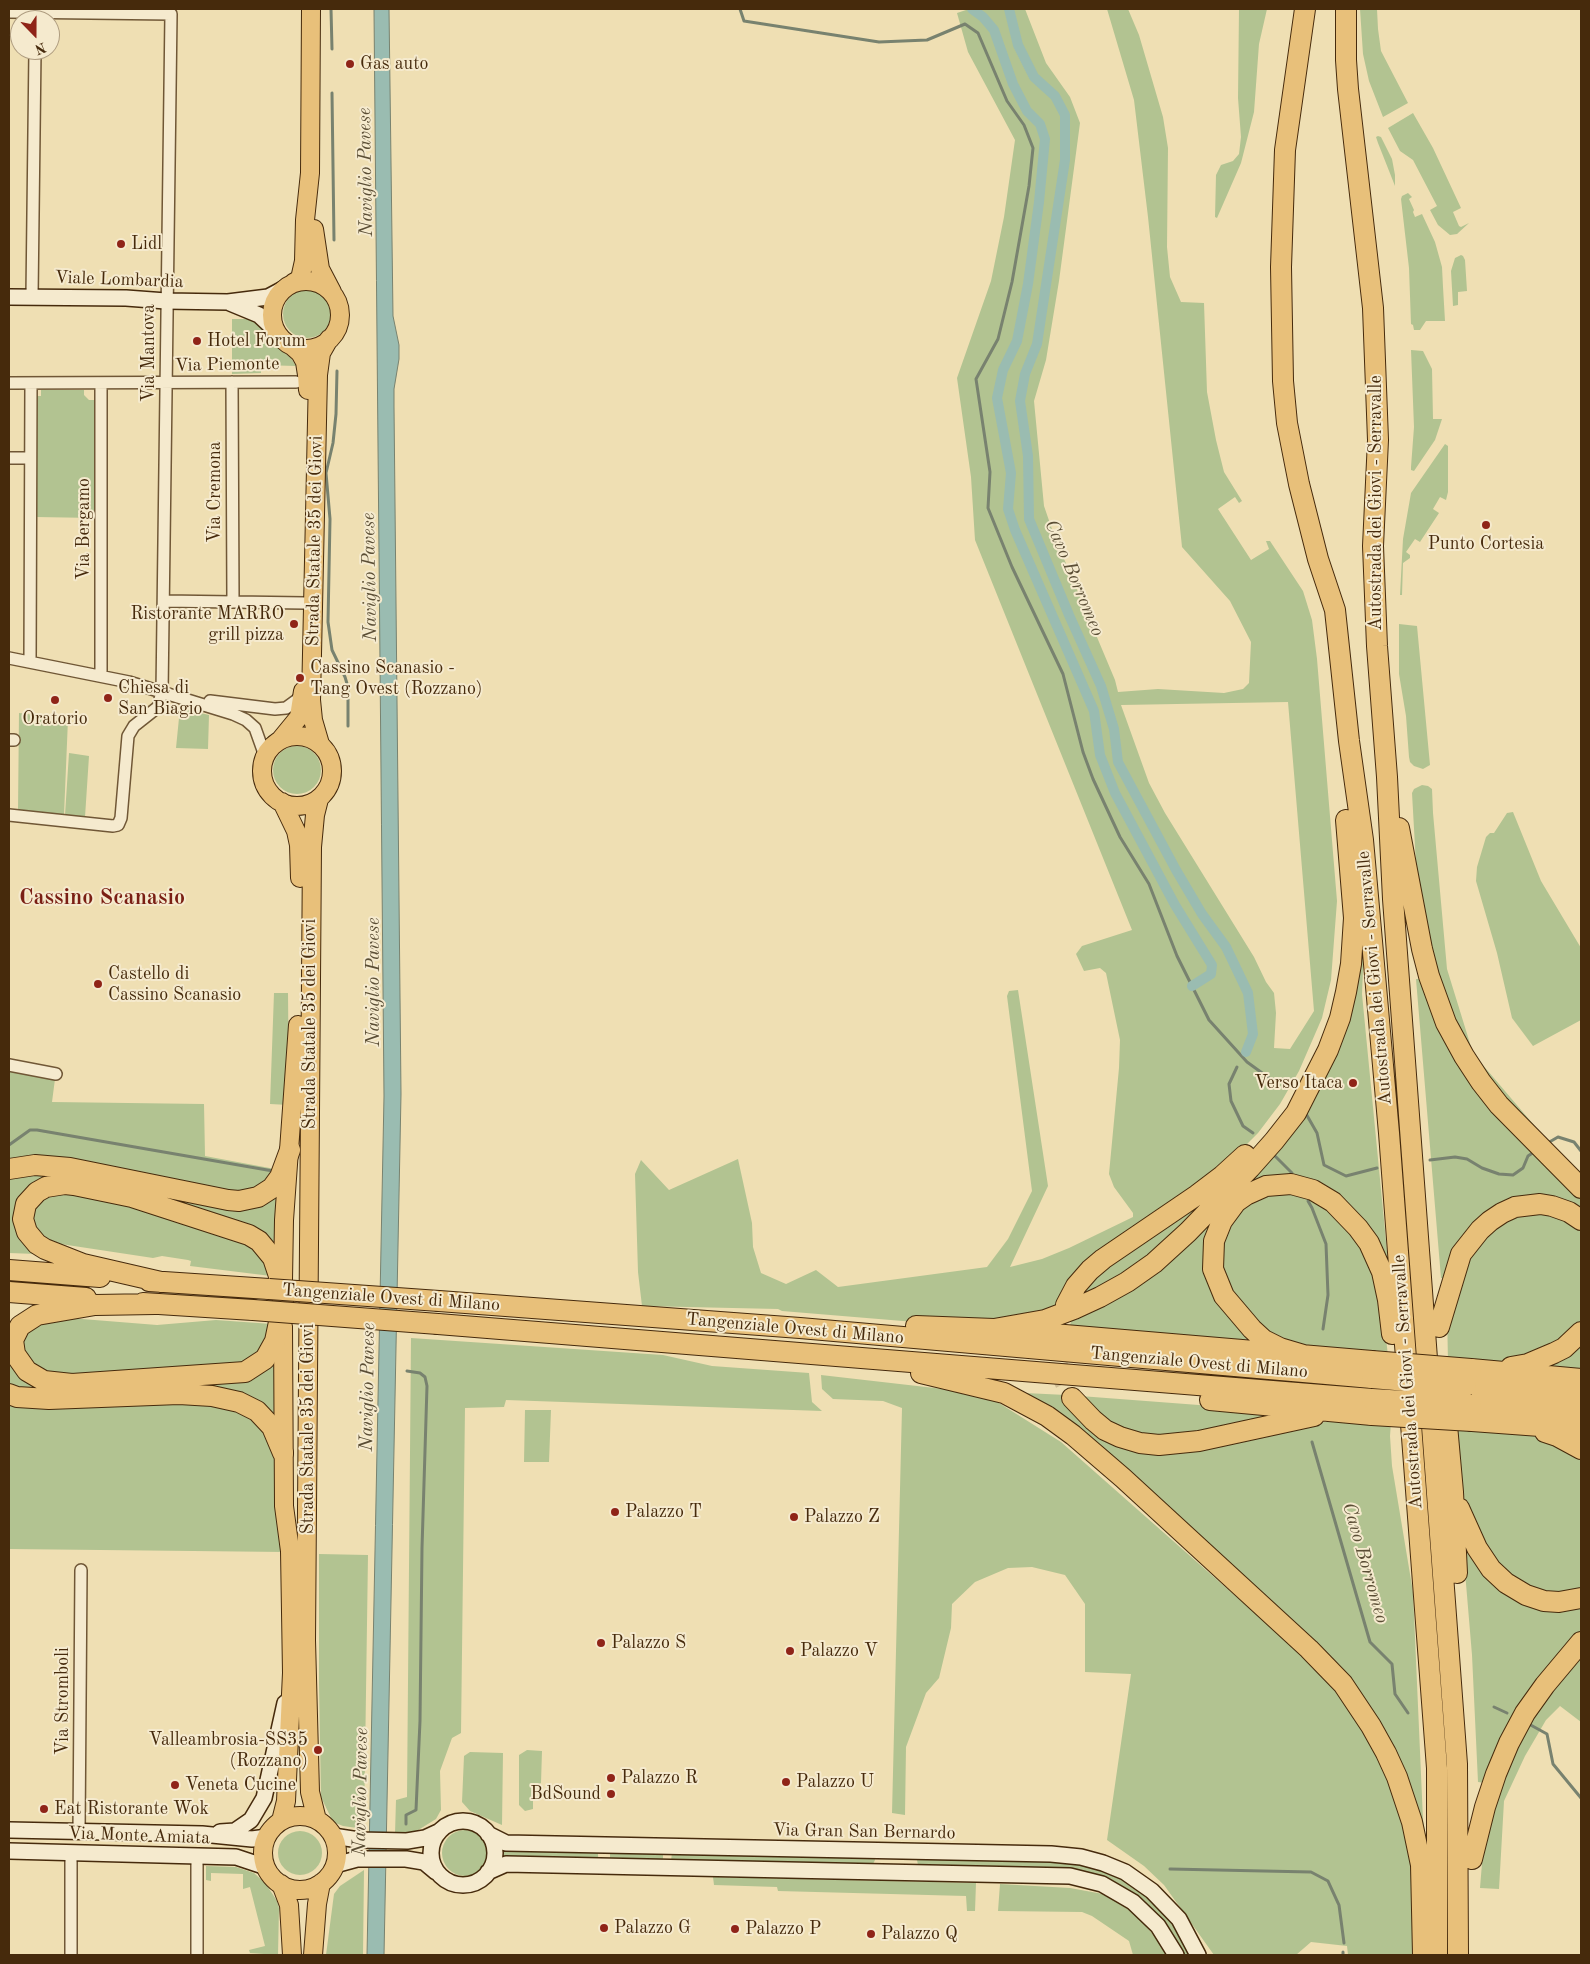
<!DOCTYPE html>
<html>
<head>
<meta charset="utf-8">
<style>
	body { margin:0 }
	#map { position:relative; width:1590px; height:1964px; overflow:hidden; background:#efdfb3; font-family:"Old Standard TT",serif }
	canvas { display:block }
	.frame { position:absolute; inset:0; border:10px solid #462a0c; pointer-events:none }
	.north { position:absolute; left:10px; top:10px; width:50px; height:50px; box-sizing:border-box; background:#f5eace; border:1px solid #af9d80; border-radius:50%; rotate:158deg; font-size:14px; font-weight:700; line-height:20px; text-align:center; color:#462a0c }
	.north::after { content:''; display:block; margin:auto; width:18px; height:22px; background:#8f2418; clip-path:polygon(50% 0,100% 100%,50% 72%,0 100%) }
</style>
</head>
<body>
<div id="map">
<canvas width="1590" height="1964"></canvas>
<div class="frame"></div>
<div class="north">N</div>
</div>
<script>
const c = document.querySelector('canvas').getContext('2d');
c.lineJoin = 'round';
function fillPath(path, color) { c.fillStyle = color; c.fill(path, 'evenodd'); }
const poly = rows => new Path2D(rows.map(r => 'M' + r).join(''));
function stroke(path, color, width, dash) { c.strokeStyle = color; c.lineWidth = width; c.lineCap = dash ? 'butt' : 'round'; c.setLineDash(dash || []); c.stroke(path); }
function label(font, color, halo, rows, align = 'center') {
  c.font = font + ' "Old Standard TT",serif'; c.lineWidth = 4; c.setLineDash([]); c.textBaseline = 'middle'; c.strokeStyle = halo; c.fillStyle = color; for (const [text, x, y, turn = 0] of rows) {
    c.save(); c.translate(x, y); c.rotate((+turn || 0) * Math.PI / 180); c.textAlign = isNaN(turn) ? turn : align; if (halo) c.strokeText(text, 0, 0); c.fillText(text, 0, 0); c.restore();
  }
}
fillPath(poly([
	[969,9,1025,9,1046,63,1070,97,1080,123,1059,281,1046,360,1034,401,1044,506,1054,535,1115,680,1118,692,1158,689,1224,693,1243,689,1249,683,1251,642,1230,601,1182,547,1148,217,1134,100,1107,9,1128,9,1139,35,1163,117,1168,148,1167,247,1170,277,1181,302,1204,303,1207,392,1216,440,1224,472,1242,501,1239,503,1235,497,1218,509,1251,560,1269,549,1266,541,1270,541,1303,591,1312,620,1317,659,1337,901,1331,980,1322,1018,1299,1071,1280,1104,1258,1133,1245,1146,1060,1307,1035,1316,939,1324,782,1311,778,1309,642,1306,638,1272,635,1174,641,1160,669,1190,738,1159,752,1223,753,1247,761,1273,786,1284,816,1270,838,1287,987,1267,1008,1239,1032,1191,1007,996,1009,991,1018,990,1048,1186,1010,1267,1042,1259,1069,1248,1133,1217,1133,1213,1114,1187,1109,1174,1119,1068,1120,1040,1106,973,1100,968,1084,971,1076,954,1082,946,1132,930,975,540,971,477,957,378,991,281,1004,217,1015,140,968,52,957,13],
	[1288,702,1314,1011,1290,1049,1274,1048,1276,1013,1274,993,1266,982,1254,957,1165,813,1149,783,1121,705],
	[1239,9,1267,9,1259,44,1254,112,1241,163,1217,218,1215,217,1216,175,1221,165,1233,161,1239,154,1241,137,1238,98],
	[1360,9,1377,9,1378,29,1381,51,1408,103,1383,117,1369,81,1363,54],
	[1413,113,1433,148,1461,208,1453,212,1459,226,1461,227,1469,223,1457,234,1450,235,1438,225,1430,210,1437,206,1413,160,1400,151,1388,128],
	[1378,136,1381,137,1392,159,1395,175,1395,186,1378,143,1376,137],
	[1408,193,1412,197,1409,199,1414,210,1413,212,1415,217,1422,214,1435,242,1442,267,1443,287,1445,321,1426,321,1420,330,1414,330,1413,325,1411,324,1409,268,1401,199,1402,196],
	[1461,255,1463,256,1465,260,1467,291,1458,292,1458,305,1453,306,1451,271,1455,258],
	'283 314a24 24 0 1 1 48 0a24 24 0 1 1-48 0Z',
	[232,319,248,319,258,323,264,329,270,341,291,358,296,366,261,365,261,373,232,374],
	[1411,350,1423,351,1432,369,1433,419,1442,419,1435,440,1414,471,1411,470,1411,467,1414,427],
	[41,390,84,390,84,395,89,400,96,400,95,518,36,517,37,396,41,396],
	[1445,444,1448,446,1448,492,1446,500,1440,497,1433,509,1439,513,1420,542,1415,539,1406,552,1410,555,1410,558,1403,563,1402,595,1400,595,1403,539,1411,493],
	[1399,624,1417,626,1430,765,1423,769,1414,766,1410,762,1409,757,1406,716,1399,674],
	[180,708,209,715,208,749,176,748],
	[19,713,68,719,64,815,18,810],
	'273 770a24 24 0 1 1 48 0a24 24 0 1 1-48 0Z',
	[69,753,89,756,85,817,65,815],
	[1422,785,1428,786,1432,789,1433,813,1447,969,1472,1050,1476,1057,1539,1131,1534,1134,1471,1057,1436,982,1417,882,1412,793,1414,789],
	[1513,812,1541,881,1581,948,1581,1020,1533,1046,1512,1018,1497,953,1476,881,1477,867,1486,837,1490,833,1494,833,1507,813],
	[1360,924,1364,945,1362,994,1389,1272,1349,1208,1256,1183,1205,1263,1260,1343,1068,1333,1072,1318,1118,1297,1295,1124],
	[1416,979,1424,979,1434,1010,1581,1198,1581,1213,1530,1196,1457,1248,1443,1278,1441,1278],
	[274,993,288,993,289,1105,270,1104],
	[9,1071,55,1079,52,1102,204,1104,205,1156,275,1169,274,1174,254,1193,9,1164],
	[25,1171,223,1204,278,1190,278,1250,78,1180,23,1202,36,1254,9,1253,9,1174],
	[58,1192,98,1194,259,1248,271,1276,190,1266,191,1261,188,1260,162,1256,153,1258,54,1243,45,1238,32,1226,36,1203],
	[1216,1192,1178,1235,1083,1300,1081,1291,1094,1276],
	[1276,1192,1309,1195,1350,1227,1375,1272,1384,1320,1388,1356,1340,1356,1286,1342,1253,1321,1223,1284,1218,1244,1236,1211],
	[1545,1212,1577,1227,1581,1231,1581,1324,1569,1337,1499,1366,1448,1363,1447,1310,1466,1257,1508,1217],
	[57,1317,157,1325,216,1320,272,1324,267,1341,249,1364,66,1379,37,1372,20,1343,29,1328],
	[411,1338,663,1355,712,1366,809,1373,812,1402,822,1411,506,1400,504,1407,465,1408,461,1733,452,1738,440,1771,441,1810,436,1819,415,1832,395,1834,396,1800,407,1797],
	[1581,1342,1581,1377,1535,1374],
	[9,1351,34,1384,277,1360,276,1423,253,1403,9,1389],
	[821,1375,952,1390,991,1398,1061,1442,1317,1668,1348,1704,1386,1770,1410,1840,1419,1955,1348,1955,1347,1946,1311,1942,1296,1955,1214,1955,1164,1885,1144,1866,1107,1840,1131,1674,1085,1672,1085,1604,1065,1575,1032,1567,1008,1568,975,1582,952,1604,951,1628,939,1678,926,1693,906,1747,905,1815,892,1813,902,1408,883,1401,833,1399,822,1389],
	[1025,1393,1066,1395,1130,1447,1325,1422,1347,1420,1391,1422,1390,1436,1392,1466,1413,1592,1423,1820,1428,1850,1369,1712,1025,1397],
	[1080,1396,1291,1412,1166,1439,1114,1428],
	[9,1400,211,1403,241,1410,262,1425,275,1448,285,1552,9,1549],
	[525,1410,551,1410,549,1462,524,1462],
	[1454,1428,1524,1432,1548,1441,1581,1459,1581,1590,1559,1595,1533,1591,1497,1564,1465,1504],
	[1462,1536,1499,1584,1581,1602,1581,1634,1485,1783,1478,1782,1472,1655],
	[319,1554,368,1555,364,1829,343,1826,333,1822,321,1797,319,1684],
	[1581,1651,1581,1722,1560,1706,1546,1720,1525,1756,1504,1801,1499,1889,1480,1888,1484,1839,1489,1814,1533,1712],
	[527,1750,542,1751,541,1783,533,1787,533,1809,525,1811,519,1805,519,1755],
	[470,1752,503,1753,502,1825,470,1811,462,1802,464,1756],
	'442 1853a23 23 0 1 1 46 0a23 23 0 1 1-46 0Z',
	'278 1853a22 22 0 1 1 44 0a22 22 0 1 1-44 0Z',
	[507,1848,598,1852,598,1857,592,1861,510,1859,503,1856,502,1851],
	[613,1852,663,1853,663,1861,610,1859,610,1853],
	[672,1852,874,1856,875,1860,873,1864,671,1861],
	[919,1857,1086,1863,1115,1874,1136,1886,1167,1912,1193,1955,1185,1955,1176,1939,1150,1908,1125,1888,1110,1881,918,1865,917,1860],
	[206,1866,236,1867,254,1873,266,1884,277,1901,279,1908,278,1955,250,1953,249,1950,265,1946,250,1887,243,1889,243,1874,211,1873,211,1881,206,1880],
	[364,1870,363,1955,326,1955,334,1894,340,1886],
	[713,1877,976,1883,975,1911,967,1911,966,1896,778,1891,777,1887,714,1885],
	[1000,1884,1070,1888,1103,1894,1136,1914,1156,1938,1166,1955,1133,1955,1129,1941,1092,1916,1082,1912,998,1911]
]), '#b2c391');
const water = poly([
	[374,9,389,9,393,316,399,345,399,359,394,389,394,406,401,1094,384,1955,367,1955,384,1096,374,9]
]);
fillPath(water, '#9abcb1');
stroke(water, '#78826f', 1);
stroke(poly([
	[331,9,332,49],
	[740,9,744,21,879,42,927,40,965,24,978,33,1007,101,1024,125,1033,148,1029,186,1012,282,998,339,976,379,990,472,988,508,1012,567,1063,674,1083,752,1093,779,1120,837,1149,884,1177,956,1209,1020,1247,1062,1276,1083],
	[332,93,334,240],
	[337,371,336,414,333,443,326,473,330,519,328,622,332,650,345,677,348,687,348,726],
	[1237,1067,1229,1084,1231,1101,1243,1126,1253,1133],
	[1305,1112,1317,1133,1324,1165,1346,1176,1377,1168],
	[1546,1144,1558,1137,1574,1142,1581,1151],
	[9,1145,30,1130,37,1130,273,1171],
	[1273,1154,1292,1173],
	[1430,1160,1455,1157,1467,1159,1482,1168,1499,1174,1513,1175,1523,1168,1528,1156,1534,1152],
	[1308,1201,1312,1208,1326,1244,1328,1295,1323,1329],
	[1312,1442,1370,1642,1392,1664,1395,1694,1408,1713],
	[1494,1707,1507,1713],
	[1527,1723,1547,1734,1553,1764,1581,1798],
	[406,1824,406,1815,416,1810,420,1721,422,1548,427,1386,425,1377,420,1373,407,1371],
	[1170,1869,1311,1872,1328,1881,1339,1905,1344,1943],
	[1343,1955,1343,1952]
]), '#78826f', 3);
stroke(poly([
	[972,9,983,17,994,30,1013,84,1027,111,1040,124,1045,139,1039,202,1028,284,1017,341,1003,370,997,398,1011,473,1008,509,1015,530,1094,711,1100,755,1115,793,1175,905,1212,965,1211,974,1192,986],
	[1009,9,1018,45,1034,77,1055,96,1065,115,1065,160,1037,344,1025,374,1020,401,1028,456,1029,519,1069,615,1101,686,1114,729,1118,762,1176,870,1202,914,1226,947,1248,993,1253,1034,1246,1052]
]), '#9abcb1', 10);
stroke(poly([
	[1058,1335,1056,1348,1058,1365,1063,1379,1072,1398]
]), '#cdbb92', 20, [20, 10]);
const street = poly([
	[9,12,171,14,162,692,158,707,134,726,128,736,121,818,118,825,113,826,9,815],
	[32,296,35,50],
	[232,382,233,602],
	[9,383,296,382],
	[9,458,30,458],
	[164,601,305,603],
	[9,658,129,682,233,714,246,720,255,728,265,756],
	[30,662,31,383],
	[101,676,101,383],
	[210,701,275,709,286,708,297,700,302,693],
	[9,740,14,740],
	[9,1065,56,1074],
	[79,1832,81,1570],
	[71,1852,71,1955],
	[197,1955,197,1856]
]);
const secondary = poly([
	[9,297,126,298,166,301,228,302,268,297,283,289],
	[230,303,259,315,276,331],
	'431 1853a32 32 0 1 1 64 0a32 32 0 1 1-64 0Z',
	[9,1830,202,1834,252,1839,267,1837],
	[220,1832,235,1831,251,1820,264,1798,285,1703],
	[488,1834,506,1843,1051,1854,1081,1857,1103,1863,1125,1872,1152,1891,1179,1919,1198,1955],
	[333,1836,359,1840,407,1841,425,1838,438,1832],
	[9,1851,236,1857,266,1867],
	[335,1865,357,1859,406,1859,424,1862,436,1872],
	[488,1872,506,1864,1070,1876,1102,1884,1133,1902,1158,1926,1176,1955]
]);
const primary = poly([
	[314,229,320,269,332,292],
	'272 315a34 34 0 1 1 68 0a34 34 0 1 1-68 0Z',
	[293,283,300,279,304,261,305,220,310,173,311,9],
	[292,346,300,353,305,362,307,375,308,390],
	'262 771a35 35 0 1 1 70 0a35 35 0 1 1-70 0Z',
	[281,739,299,717,303,691],
	[320,744,313,720,311,700,318,375,321,353,329,339],
	[282,802,296,831,299,845,300,878],
	[283,1280,284,1220,298,1025],
	'263 1853a37 37 0 1 1 74 0a37 37 0 1 1-74 0Z',
	[317,1820,310,1792,306,1640,312,847,315,815,319,799],
	[281,1821,286,1801,292,1673,290,1551,284,1506,283,1326],
	[281,1884,289,1905,292,1955],
	[313,1955,317,1904,321,1883]
]);
const highway = poly([
	[1305,9,1285,150,1281,267,1283,381,1287,423,1299,484,1318,559,1335,610,1349,741,1363,840,1389,1133,1437,1768,1437,1955],
	[1346,9,1346,60,1348,89,1373,308,1378,440,1373,546,1377,646,1387,777,1393,899,1457,1764,1458,1955],
	[1399,828,1422,949,1429,976,1446,1023,1464,1056,1481,1082,1499,1105,1581,1188],
	[9,1169,35,1165,70,1168,228,1200,239,1201,258,1197,272,1188,280,1177,290,1150],
	[9,1270,100,1277],
	[149,1281,269,1289],
	[9,1292,86,1298],
	[439,1301,800,1328,1372,1378],
	[143,1303,253,1310],
	[155,1304,95,1305,37,1315,20,1326,13,1340,15,1354,27,1371,44,1381,72,1384,245,1372,265,1359,275,1341,283,1303,281,1282,273,1258,259,1241,249,1235,132,1197,74,1185,65,1184,46,1187,37,1192,26,1204,23,1219,27,1232,37,1244,45,1249,83,1264,161,1282],
	[1066,1305,1076,1286,1090,1270,1103,1259,1197,1195,1222,1176,1245,1155],
	[438,1324,1372,1399],
	[916,1326,994,1329,1372,1361],
	[1439,1327,1461,1254,1480,1230,1490,1221,1502,1213,1515,1207,1540,1204,1552,1206,1569,1212,1581,1220],
	[994,1329,1045,1320,1074,1309,1100,1297,1127,1282,1154,1263,1188,1232,1250,1168,1274,1141,1296,1113,1328,1050,1340,1018,1346,992,1351,964,1354,918,1346,820],
	[1307,1356,1280,1348,1264,1340,1252,1329,1224,1296,1213,1269,1214,1241,1222,1221,1236,1202,1246,1195,1266,1186,1291,1184,1313,1190,1333,1202,1358,1228,1369,1243,1382,1272,1388,1300,1392,1334],
	[1511,1367,1528,1364,1554,1353,1564,1348,1581,1332],
	[1471,1369,1581,1379],
	[921,1373,1004,1393,1047,1416,1073,1435,1123,1478,1309,1649,1343,1684,1371,1726,1386,1753,1397,1777,1412,1822,1421,1865,1423,1955],
	[1466,1386,1581,1395],
	[9,1394,17,1397,49,1399,179,1394,212,1396,239,1402,257,1411,272,1427,283,1453],
	[1072,1398,1093,1420,1105,1430,1120,1437,1140,1443,1159,1445,1199,1441,1314,1416],
	[1210,1400,1372,1415],
	[1445,1403,1453,1492,1457,1573],
	[1471,1405,1581,1414],
	[1472,1421,1581,1429],
	[1545,1432,1557,1436,1581,1449],
	[1459,1508,1477,1548,1491,1569,1506,1583,1526,1595,1544,1601,1559,1602,1581,1598],
	[1472,1859,1485,1807,1496,1774,1509,1743,1525,1713,1545,1685,1581,1642]
]);
stroke(street, '#705736', 14);
stroke(secondary, '#462a0c', 18);
stroke(primary, '#462a0c', 20);
stroke(highway, '#462a0c', 22);
stroke(street, '#f5eace', 11);
stroke(secondary, '#f5eace', 15);
stroke(primary, '#e8c07a', 18);
stroke(highway, '#e8c07a', 20);
const highwayBridge = poly([
	[269,1289,439,1301],
	[253,1310,438,1324],
	[1372,1361,1471,1369],
	[1372,1378,1466,1386],
	[1372,1399,1471,1405],
	[1372,1415,1472,1421]
]);
stroke(highwayBridge, '#462a0c', 22, []);
stroke(highwayBridge, '#e8c07a', 20);
for (const [x, y, r, color] of [
	[350,64,5,"#8f2418"],
	[121,244,5,"#8f2418"],
	[197,341,5,"#8f2418"],
	[1486,525,5,"#8f2418"],
	[294,624,5,"#8f2418"],
	[300,678,5,"#8f2418"],
	[108,698,5,"#8f2418"],
	[55,700,5,"#8f2418"],
	[98,984,5,"#8f2418"],
	[1353,1083,5,"#8f2418"],
	[615,1512,5,"#8f2418"],
	[794,1517,5,"#8f2418"],
	[601,1643,5,"#8f2418"],
	[790,1651,5,"#8f2418"],
	[318,1750,5,"#8f2418"],
	[611,1778,5,"#8f2418"],
	[786,1782,5,"#8f2418"],
	[175,1785,5,"#8f2418"],
	[611,1794,5,"#8f2418"],
	[44,1809,5,"#8f2418"],
	[604,1928,5,"#8f2418"],
	[735,1929,5,"#8f2418"],
	[871,1934,5,"#8f2418"]
]) { const dot = new Path2D(); dot.arc(x, y, r, 0, 2 * Math.PI); c.fillStyle = color; c.fill(dot); stroke(dot, '#f5eace', 2); }
label('18px', '#462a0c', '#f5eace', [
	["Gas auto",360,64],
	["Lidl",131,244],
	["Hotel Forum",207,341],
	["Punto Cortesia",1486,544,"center"],
	["Ristorante MARRO",284,614,"right"],
	["grill pizza",284,635,"right"],
	["Cassino Scanasio -",310,668],
	["Tang Ovest (Rozzano)",310,689],
	["Chiesa di",118,688],
	["San Biagio",118,709],
	["Oratorio",55,719,"center"],
	["Castello di",108,974],
	["Cassino Scanasio",108,995],
	["Verso Itaca",1343,1083,"right"],
	["Palazzo T",625,1512],
	["Palazzo Z",804,1517],
	["Palazzo S",611,1643],
	["Palazzo V",800,1651],
	["Valleambrosia-SS35",308,1740,"right"],
	["(Rozzano)",308,1761,"right"],
	["Palazzo R",621,1778],
	["Palazzo U",796,1782],
	["Veneta Cucine",185,1785],
	["BdSound",601,1794,"right"],
	["Eat Ristorante Wok",54,1809],
	["Palazzo G",614,1928],
	["Palazzo P",745,1929],
	["Palazzo Q",881,1934]
], 'left');
label('18px', '#462a0c', '#f5eace', [
	["Viale Lombardia",119,280,2],
	["Via Mantova",149,353,-90],
	["Via Piemonte",227,365,-1],
	["Via Cremona",215,492,-90],
	["Autostrada dei Giovi - Serravalle",1376,503,-90],
	["Via Bergamo",84,529,-90],
	["Strada Statale 35 dei Giovi",315,541,-89],
	["Autostrada dei Giovi - Serravalle",1375,978,-95],
	["Strada Statale 35 dei Giovi",310,1024,-90],
	["Tangenziale Ovest di Milano",391,1298,4],
	["Tangenziale Ovest di Milano",795,1329,5],
	["Tangenziale Ovest di Milano",1199,1363,5],
	["Autostrada dei Giovi - Serravalle",1408,1382,-94],
	["Strada Statale 35 dei Giovi",308,1429,-90],
	["Via Stromboli",63,1701,-90],
	["Via Gran San Bernardo",864,1832,1],
	["Via Monte Amiata",139,1836,2]
]);
label('italic 19px', '#5b4e35', '#f5eace', [
	["Naviglio Pavese",366,172,-91],
	["Naviglio Pavese",370,577,-91],
	["Cavo Borromeo",1074,578,67],
	["Naviglio Pavese",374,982,-90],
	["Naviglio Pavese",368,1387,-89],
	["Cavo Borromeo",1365,1563,74],
	["Naviglio Pavese",361,1792,-89]
]);
label('bold 22px', '#7a1f14', '#f5eace', [
	["Cassino Scanasio",102,898]
]);
</script>
</body>
</html>
